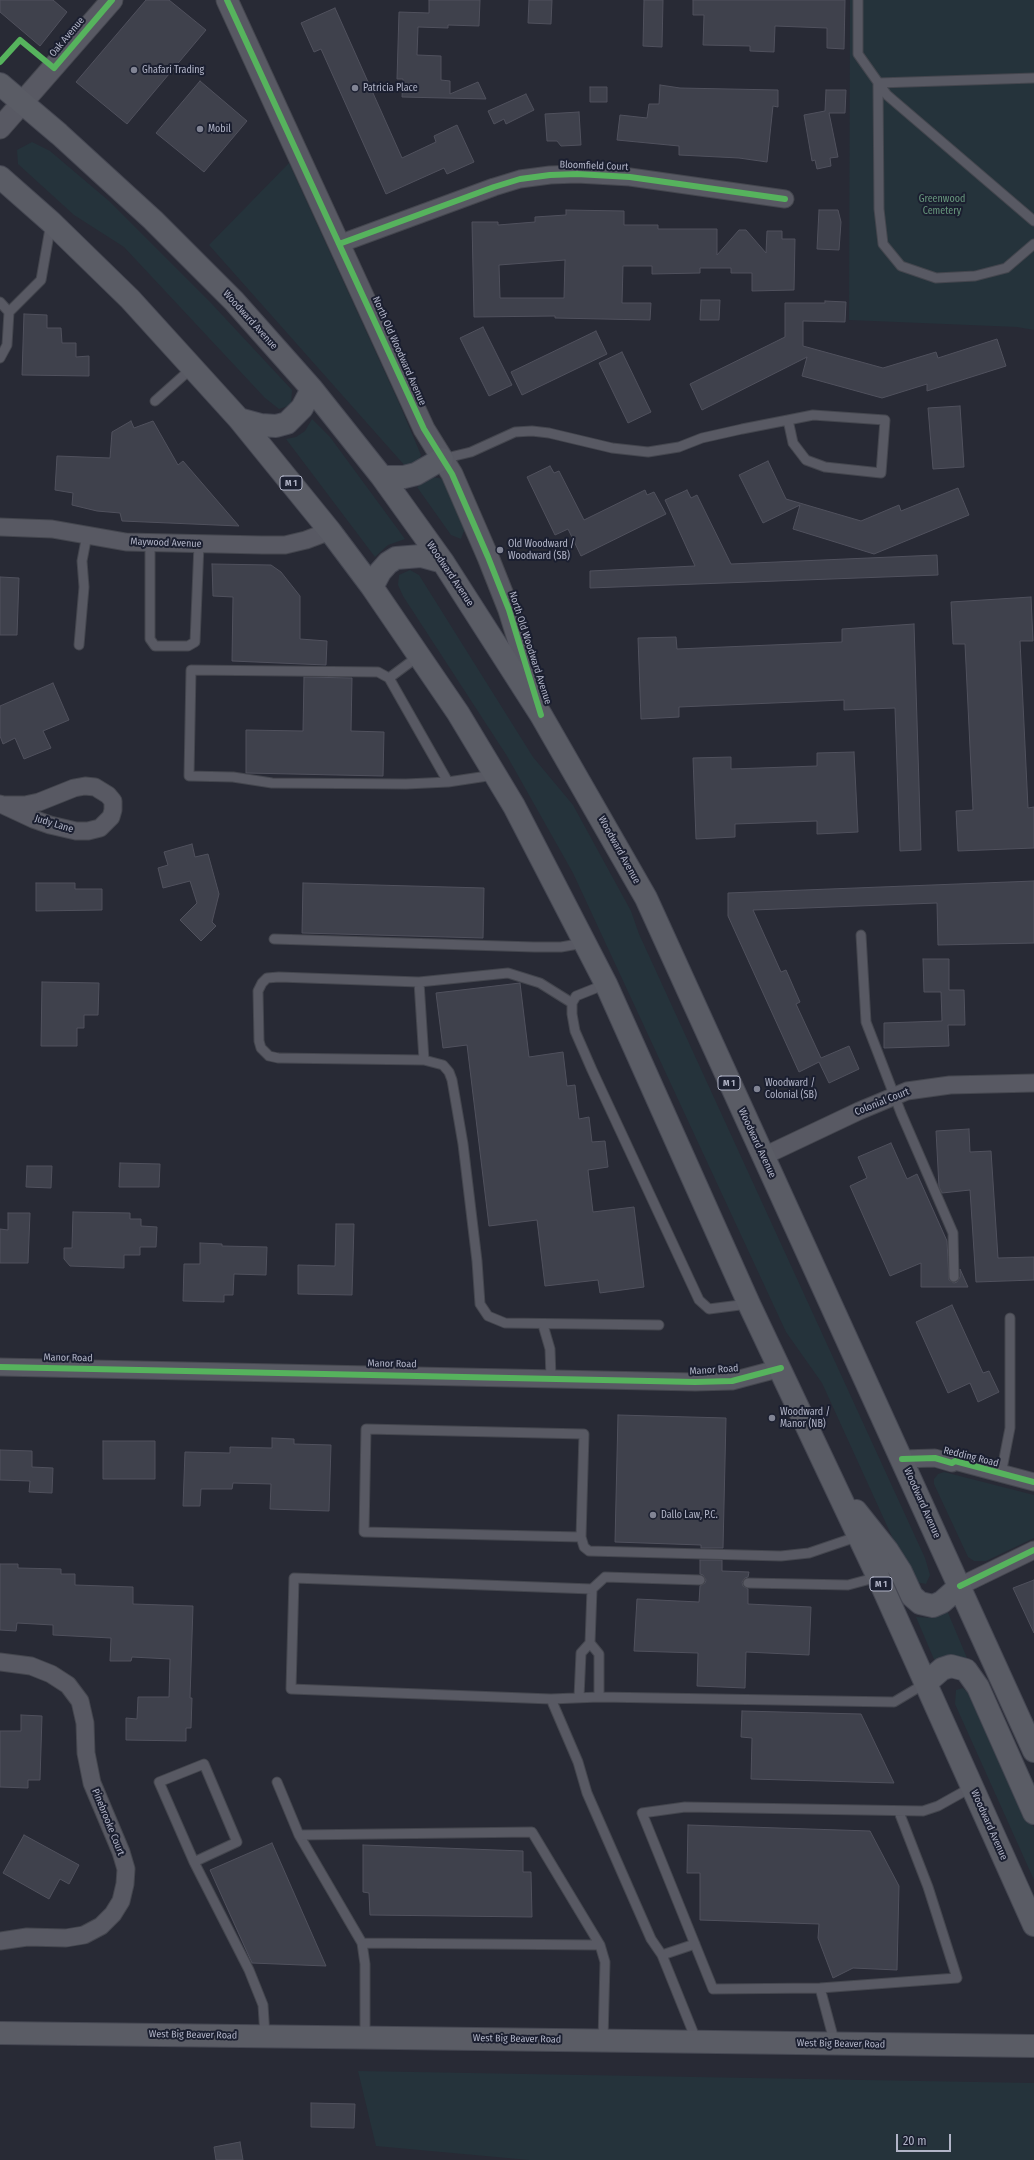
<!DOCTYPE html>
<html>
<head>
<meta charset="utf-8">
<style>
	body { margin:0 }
	#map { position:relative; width:1034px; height:2160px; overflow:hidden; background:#282a35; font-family:"Fira Sans Condensed",sans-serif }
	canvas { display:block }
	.scale { position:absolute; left:896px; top:2134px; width:55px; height:18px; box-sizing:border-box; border:2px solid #b1b4c7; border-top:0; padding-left:5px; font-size:12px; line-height:14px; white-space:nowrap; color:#b1b4c7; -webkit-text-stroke:3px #1b1f30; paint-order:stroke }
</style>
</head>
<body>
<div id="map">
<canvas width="1034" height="2160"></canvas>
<div class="scale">20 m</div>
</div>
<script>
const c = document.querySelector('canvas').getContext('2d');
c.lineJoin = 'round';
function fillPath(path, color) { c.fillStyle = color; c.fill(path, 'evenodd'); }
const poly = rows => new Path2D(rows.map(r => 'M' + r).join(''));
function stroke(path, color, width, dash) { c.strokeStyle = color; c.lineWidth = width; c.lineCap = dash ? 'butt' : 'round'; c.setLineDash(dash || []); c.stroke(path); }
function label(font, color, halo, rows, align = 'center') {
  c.font = font + ' "Fira Sans Condensed",sans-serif'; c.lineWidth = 4; c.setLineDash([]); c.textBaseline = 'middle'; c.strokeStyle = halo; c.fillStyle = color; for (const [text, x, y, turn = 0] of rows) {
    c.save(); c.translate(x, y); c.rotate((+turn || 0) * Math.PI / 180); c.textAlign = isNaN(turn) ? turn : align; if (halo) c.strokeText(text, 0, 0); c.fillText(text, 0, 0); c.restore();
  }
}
fillPath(poly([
	[850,0,1034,0,1034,330,1017,327,849,320],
	[32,142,50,151,109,201,211,303,292,390,291,405,279,409,265,398,124,247,74,215,18,164,17,150],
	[289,163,399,403,421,455,417,464,406,467,209,245],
	[312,419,330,437,405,539,388,545,375,557,286,439,296,437,305,431],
	[433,477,444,479,465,528,461,539,451,535,417,487],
	[410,570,419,575,533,757,573,805,631,911,639,934,925,1558,930,1575,926,1584,916,1582,904,1563,822,1383,786,1332,573,873,507,756,403,596,398,585,399,575],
	[944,1472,1034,1495,1034,1538,986,1561,974,1561,968,1557,934,1484,934,1479,938,1474],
	[946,1608,967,1658,953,1659,936,1664,916,1617,933,1618],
	[963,1688,974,1699,1034,1828,1034,1880,955,1704,956,1690],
	[358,2071,1034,2083,1034,2160,529,2160,376,2146]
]), '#25333b');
const building = poly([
	[0,0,53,0,67,12,40,46,0,12,0,0],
	[146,0,169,0,206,30,127,124,76,82,146,0],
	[429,0,480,0,479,26,448,25,448,28,418,27,417,55,441,56,441,80,450,81,450,94,478,82,486,99,402,97,403,79,397,79,399,12,429,13,429,0],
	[529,0,552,0,551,24,528,23,529,0],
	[644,0,663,0,662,47,643,46,644,0],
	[693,0,845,0,844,49,827,48,827,28,775,26,774,52,750,51,750,46,703,45,704,15,693,15,693,0],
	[335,8,402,158,436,142,434,136,457,125,474,162,447,174,444,168,386,194,321,49,314,52,301,23,335,8],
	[200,81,247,121,204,172,156,133,200,81],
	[660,85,680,88,778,90,778,107,773,106,767,162,739,158,679,155,679,146,617,140,620,115,647,118,649,104,659,104,660,85],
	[590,87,607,87,607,102,590,102,590,87],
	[826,90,846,90,845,113,829,113,838,157,830,158,831,166,817,169,815,160,812,161,804,115,825,111,826,90],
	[526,94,534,110,506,124,504,119,494,124,488,111,526,94],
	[579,112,581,145,561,146,557,141,547,141,545,114,579,112],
	[566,210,624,211,624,225,658,225,658,229,717,229,717,255,739,230,746,230,766,253,767,231,782,231,782,239,795,239,794,290,752,291,752,273,731,273,731,268,700,268,700,273,652,274,652,266,623,266,622,303,651,303,650,320,555,318,555,316,474,317,472,222,498,222,498,225,535,222,535,217,566,215,566,210],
	[565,260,564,298,500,298,499,265,565,260],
	[819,210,838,210,841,222,839,250,817,249,819,210],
	[701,300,720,300,719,320,700,320,701,300],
	[825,301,846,302,845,322,803,321,803,346,883,368,936,352,938,358,997,339,1006,366,927,391,927,384,882,398,802,376,807,357,702,410,690,384,785,337,785,303,825,303,825,301],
	[24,314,47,315,47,328,61,328,62,343,76,343,76,357,89,356,89,376,22,375,24,314],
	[483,327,512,385,489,396,460,338,483,327],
	[596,331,607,354,522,395,511,372,596,331],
	[622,352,651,412,628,423,599,363,622,352],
	[960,406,964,467,933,469,928,408,960,406],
	[131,421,134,428,153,421,178,465,183,461,239,526,122,521,120,513,97,511,72,505,73,493,55,490,57,456,110,458,112,432,131,421],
	[768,461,786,499,861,521,899,505,901,511,958,488,969,515,874,554,793,529,800,505,763,523,739,475,768,461],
	[550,466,554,473,559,471,584,520,645,490,647,495,654,492,666,514,581,556,568,529,555,535,527,477,550,466],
	[687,490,691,498,697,495,731,564,937,555,938,575,590,588,590,571,695,566,665,500,687,490],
	[212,564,271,565,281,572,300,596,300,639,327,641,326,665,232,661,233,597,213,596,212,564],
	[0,577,19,578,17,635,0,635,0,577],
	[1031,597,1033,641,1020,641,1028,808,1034,807,1034,848,958,851,956,811,973,810,965,644,953,644,951,602,1031,597],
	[914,624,921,850,900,851,895,708,844,710,844,700,679,707,679,717,641,719,638,638,676,637,677,649,842,642,842,629,914,624],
	[304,677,352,678,351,731,384,732,383,776,246,773,246,730,303,731,304,677],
	[53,683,69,720,43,731,51,748,24,759,15,738,3,744,0,736,0,706,53,683],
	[854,752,858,832,817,834,817,821,735,824,735,837,696,839,693,758,731,757,731,769,817,766,817,753,854,752],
	[192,844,195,857,208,854,219,894,212,922,216,926,201,941,180,920,197,903,190,881,163,888,158,868,168,865,164,852,192,844],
	[1034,881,1034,943,938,945,937,903,753,910,781,972,786,970,800,1002,796,1004,821,1058,849,1046,859,1069,829,1083,819,1062,799,1072,728,916,728,893,1034,881],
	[36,883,75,883,75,889,102,889,102,910,36,911,36,883],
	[303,883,484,888,483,938,302,933,303,883],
	[923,959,949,959,949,990,964,990,965,1025,948,1025,949,1046,884,1048,884,1023,942,1021,941,992,924,992,923,959],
	[42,982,99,983,98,1015,84,1015,84,1028,77,1028,77,1046,41,1046,42,982],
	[520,983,529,1057,563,1052,567,1086,575,1085,579,1119,589,1117,592,1142,605,1141,608,1167,588,1170,593,1212,634,1207,644,1287,600,1293,598,1280,545,1286,537,1220,489,1226,467,1045,443,1048,436,993,520,983],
	[969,1129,970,1152,991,1151,998,1258,1034,1257,1034,1280,976,1282,970,1190,942,1193,939,1187,936,1131,969,1129],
	[891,1143,907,1179,917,1174,947,1241,949,1280,954,1283,957,1282,960,1277,960,1269,968,1287,921,1287,921,1263,890,1276,850,1186,867,1178,858,1157,891,1143],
	[120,1163,160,1164,159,1187,119,1187,120,1163],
	[27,1166,52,1166,51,1188,26,1187,27,1166],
	[73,1212,130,1213,130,1219,141,1219,141,1226,157,1227,156,1247,140,1247,140,1255,124,1255,124,1268,70,1266,64,1259,64,1248,72,1248,73,1212],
	[8,1213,30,1213,28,1263,0,1263,0,1229,8,1230,8,1213],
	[336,1224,354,1224,352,1295,298,1294,298,1265,335,1266,336,1224],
	[200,1243,222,1244,222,1246,267,1247,266,1275,234,1274,233,1295,224,1295,224,1302,183,1301,184,1264,200,1264,200,1243],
	[952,1305,983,1373,989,1371,999,1392,978,1402,970,1383,948,1393,916,1322,952,1305],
	[618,1415,726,1418,723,1548,701,1548,701,1545,615,1542,618,1415],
	[272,1438,294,1439,294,1444,331,1445,329,1511,270,1509,271,1484,233,1483,232,1489,201,1489,200,1506,183,1506,185,1452,230,1453,230,1447,272,1448,272,1438],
	[103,1441,155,1441,155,1479,103,1479,103,1441],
	[0,1450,32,1451,32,1467,53,1468,52,1493,29,1492,30,1481,0,1480,0,1450],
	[700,1560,722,1560,722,1571,749,1572,748,1577,745,1578,742,1582,743,1586,748,1589,748,1604,811,1607,809,1655,746,1652,745,1688,697,1686,698,1653,634,1651,637,1599,699,1602,700,1586,705,1583,706,1580,703,1575,700,1574,700,1560],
	[0,1564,18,1564,18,1568,61,1569,61,1574,75,1574,75,1585,133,1587,133,1604,193,1606,190,1698,192,1698,191,1728,186,1728,186,1741,126,1740,126,1718,137,1719,138,1697,169,1697,170,1659,132,1657,131,1661,110,1661,111,1638,53,1635,53,1625,17,1623,16,1631,0,1630,0,1564],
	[1034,1580,1034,1633,1013,1588,1034,1580],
	[742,1711,861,1714,894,1783,751,1779,752,1738,741,1737,742,1711],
	[21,1715,42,1716,40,1780,28,1780,28,1788,0,1787,0,1731,21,1731,21,1715],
	[688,1825,870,1831,899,1886,897,1970,853,1968,833,1978,818,1938,819,1924,700,1920,700,1873,687,1873,688,1825],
	[24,1835,79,1865,69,1884,60,1879,49,1899,3,1873,24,1835],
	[272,1843,326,1966,252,1963,210,1870,272,1843],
	[363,1845,523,1851,523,1872,531,1872,532,1917,370,1915,369,1893,363,1892,363,1845],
	[311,2103,355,2104,354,2128,311,2127,311,2103],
	[240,2142,243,2160,216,2160,214,2147,240,2142]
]);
fillPath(building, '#3f414c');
stroke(building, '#50515d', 1);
const service = poly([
	[858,0,858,54,887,95,1034,221],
	[1034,78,878,83,879,209,883,244,901,266,936,278,975,276,1006,268,1034,244],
	[0,302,9,312],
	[0,358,7,345,9,312,41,280,51,223],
	[155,401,193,367],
	[442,459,471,452,515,432,532,431,549,433,612,448,648,452,679,447,702,438,742,429,788,420,813,415,885,420,881,473,825,467,806,460,793,443,788,420],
	[150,543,150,639,155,646,188,646,195,642,199,544],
	[79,645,84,587,82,561,87,535],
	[389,678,420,655],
	[448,782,389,678,378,672,191,670,189,776,233,777,272,783,406,784,448,782,494,775],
	[861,935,866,1022,901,1113,953,1233,954,1277],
	[274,939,534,947,561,947,584,943],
	[419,982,508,973,540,983,572,1003],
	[606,984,576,996,572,1003,572,1014,575,1031,592,1070,699,1300,709,1309,748,1304],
	[424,1060,419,982,279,977,267,978,262,983,258,991,259,1041,261,1048,269,1056,278,1058,424,1060,443,1065,449,1072,452,1080,463,1144,477,1261,480,1304,488,1316,505,1323,659,1325],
	[543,1325,550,1349,551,1378],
	[1001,1474,1010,1428,1010,1318],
	[581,1537,364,1532,366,1429,584,1434,581,1537,584,1547,589,1551,781,1556,809,1553,859,1536],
	[748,1583,848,1585,878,1577],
	[592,1589,294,1578,291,1689,551,1699,578,1762,587,1793,651,1939,662,1955,697,2042],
	[590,1643,592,1589,605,1577,700,1580],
	[579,1697,581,1653,590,1643,599,1654,599,1697],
	[551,1699,599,1697,894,1702,926,1683],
	[277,1782,299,1835,532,1832,600,1945,605,1962,603,2040],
	[899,1812,928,1887,957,1978,820,1988,713,1989,642,1813,685,1807,923,1811,938,1806,972,1787],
	[299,1835,362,1943],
	[194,1862,237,1842,204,1764,159,1782,194,1862,249,1970,263,2005,265,2036],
	[662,1955,695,1944],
	[820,1988,835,2044],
	[365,2037,365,1964,362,1943,600,1945]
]);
const minor = poly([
	[339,244,494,187,520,179,550,175,577,174,630,177,785,199],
	[0,527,52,529,126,542,262,545,285,545,306,540,330,531],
	[0,804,3,805,33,819,50,825,76,831,88,831,100,828,111,817,113,810,113,801,108,795,95,787,85,786,74,788,39,802,25,805,3,805],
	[764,1156,859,1111,907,1091,950,1085,1034,1083],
	[0,1367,695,1382,732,1381,781,1368],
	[902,1459,935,1458,952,1463,955,1461,1034,1482],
	[960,1586,1034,1550],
	[0,1662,31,1666,51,1674,68,1685,80,1701,85,1723,86,1753,92,1783,121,1852,126,1869,125,1884,121,1901,113,1914,101,1926,84,1935,66,1938,27,1937,0,1941]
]);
const tertiary = poly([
	[227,0,424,429,452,474,488,557,509,610,538,703],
	[0,128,112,0]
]);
const primary = poly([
	[0,84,59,134,153,220,234,301,312,389,382,477,443,562,541,715,646,898,1034,1751],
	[0,177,51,222,130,299,239,419,330,531,372,587,458,713,514,806,606,984,749,1304,878,1577,1034,1925],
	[239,419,261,425,276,426,287,423,302,408,312,389],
	[382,477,404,477,416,474,442,459],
	[372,587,380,572,388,563,396,558,421,556,443,562],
	[856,1511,887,1550,901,1572,912,1596,920,1603,933,1606,942,1602,960,1586],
	[926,1683,942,1669,951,1666,966,1670,978,1687,1034,1813],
	[0,2033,1034,2046]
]);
stroke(service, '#44464e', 11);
stroke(minor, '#44464e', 19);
stroke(tertiary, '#44464e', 23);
stroke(primary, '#454752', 24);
stroke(service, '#585963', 9);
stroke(minor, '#585963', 17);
stroke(tertiary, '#585963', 21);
stroke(primary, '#5a5c65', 22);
stroke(poly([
	[227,0,424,429,452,474,488,557,509,610,541,715],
	[0,62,20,40,54,68,112,0],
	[339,244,494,187,520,179,550,175,577,174,630,177,785,199],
	[0,1367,695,1382,732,1381,781,1368],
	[902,1459,935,1458,952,1463,955,1461,1034,1482],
	[960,1586,1034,1550]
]), '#56b35d', 6);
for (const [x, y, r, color] of [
	[134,70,4,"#818494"],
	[355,88,4,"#818494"],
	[200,129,4,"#818494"],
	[500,550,4,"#818494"],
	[757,1089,4,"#818494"],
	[772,1418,4,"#818494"],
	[653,1515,4,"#818494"]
]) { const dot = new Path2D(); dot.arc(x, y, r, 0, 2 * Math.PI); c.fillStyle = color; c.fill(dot); stroke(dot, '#1b1f30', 1.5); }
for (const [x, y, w] of [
	[291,483,22],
	[729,1083,22],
	[881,1584,22]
]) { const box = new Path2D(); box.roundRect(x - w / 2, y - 7, w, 14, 3); c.fillStyle = '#1b1f30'; c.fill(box); stroke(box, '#b1b4c7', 1); }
label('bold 9px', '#b1b4c7', null, [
	["M 1",291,483],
	["M 1",729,1083],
	["M 1",881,1584]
]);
label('10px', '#b1b4c7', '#1b1f30', [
	["Oak Avenue",67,37,-50],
	["Bloomfield Court",594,166,2],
	["Woodward Avenue",250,320,48],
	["North Old Woodward Avenue",399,351,66],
	["Maywood Avenue",166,543,2],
	["Woodward Avenue",450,574,56],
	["North Old Woodward Avenue",530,648,72],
	["Judy Lane",54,824,17],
	["Woodward Avenue",619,850,61],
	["Colonial Court",882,1102,-22],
	["Woodward Avenue",757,1143,65],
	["Manor Road",68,1358,1],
	["Manor Road",392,1364,1],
	["Manor Road",714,1370,-4],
	["Redding Road",971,1457,14],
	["Woodward Avenue",922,1503,66],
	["Pinebrooke Court",108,1822,68],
	["Woodward Avenue",989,1825,66],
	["West Big Beaver Road",193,2035,1],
	["West Big Beaver Road",517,2039,1],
	["West Big Beaver Road",841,2044,1]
]);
label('10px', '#b1b4c7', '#1b1f30', [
	["Ghafari Trading",142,70],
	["Patricia Place",363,88],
	["Mobil",208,129],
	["Old Woodward /",508,544],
	["Woodward (SB)",508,556],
	["Woodward /",765,1083],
	["Colonial (SB)",765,1095],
	["Woodward /",780,1412],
	["Manor (NB)",780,1424],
	["Dallo Law, P.C.",661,1515]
], 'left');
label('10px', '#68987d', '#1b1f30', [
	["Greenwood",942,199],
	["Cemetery",942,211]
]);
</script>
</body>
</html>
